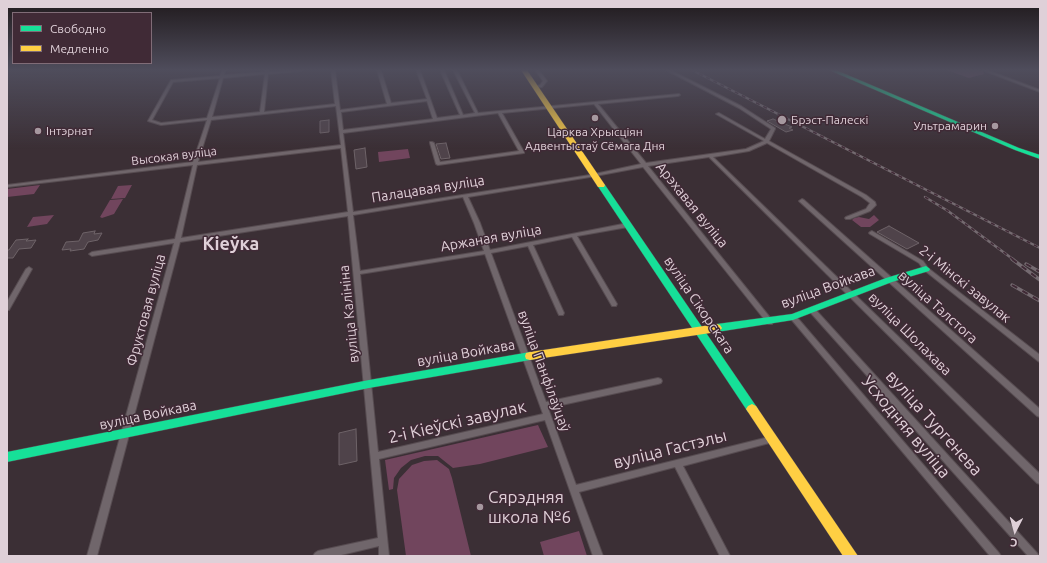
<!DOCTYPE html>
<html>
<head>
<meta charset="utf-8">
<style>
	body { margin:0 }
	#map { position:relative; width:1047px; height:563px; overflow:hidden; background:#3b2f35; font-family:Ubuntu,sans-serif }
	canvas { display:block }
	.frame { position:absolute; inset:0; border:8px solid #dfd0d8; pointer-events:none }
	.legend { position:absolute; left:12px; top:12px; width:140px; height:52px; box-sizing:border-box; background:#402a36; border:1px solid #806c77; margin:0; padding:5px 7px; list-style:none; font-size:12px; color:#dfd0d8 }
	.legend li { display:flex; align-items:center; gap:8px; height:20px }
	.legend b { width:20px; border:1px solid #806c77 }
	.north { position:absolute; left:995px; top:511px; width:40px; height:40px; -webkit-text-stroke:3px #402a36; paint-order:stroke; rotate:186deg; font-size:11px; font-weight:700; line-height:16px; text-align:center; color:#dfd0d8 }
	.north::after { content:''; display:block; margin:auto; width:14px; height:18px; background:#dfd0d8; clip-path:polygon(50% 0,100% 100%,50% 72%,0 100%) }
</style>
</head>
<body>
<div id="map">
<canvas width="1047" height="563"></canvas>
<div class="frame"></div>
<ul class="legend">
<li><b style="height:5px;background:#16e098"></b>Свободно</li>
<li><b style="height:5px;background:#ffcf43"></b>Медленно</li>
</ul>
<div class="north">С</div>
</div>
<script>
const c = document.querySelector('canvas').getContext('2d');
c.lineJoin = 'round';
function fillPath(path, color) { c.fillStyle = color; c.fill(path, 'evenodd'); }
const poly = rows => new Path2D(rows.map(r => 'M' + r).join(''));
function stroke(path, color, width, dash) { c.strokeStyle = color; c.lineWidth = width; c.lineCap = dash ? 'butt' : 'round'; c.setLineDash(dash || []); c.stroke(path); }
function label(font, color, halo, rows, align = 'center') {
  c.font = font + ' Ubuntu,sans-serif'; c.lineWidth = 3; c.setLineDash([]); c.textBaseline = 'middle'; c.strokeStyle = halo; c.fillStyle = color; for (const [text, x, y, turn = 0] of rows) {
    c.save(); c.translate(x, y); c.rotate((+turn || 0) * Math.PI / 180); c.textAlign = isNaN(turn) ? turn : align; if (halo) c.strokeText(text, 0, 0); c.fillText(text, 0, 0); c.restore();
  }
}
fillPath(poly([
	[946,70,979,70,983,71,984,74,969,78],
	[408,149,410,158,379,162,378,152],
	[40,185,34,194,7,197,7,189],
	[132,185,125,198,111,199,118,186],
	[123,199,114,214,102,218,100,217,110,200],
	[54,215,47,224,27,227,33,217],
	[874,215,879,220,870,227,861,227,852,220,854,218,859,217,869,219],
	[538,425,548,447,480,464,453,468,438,456,425,456,411,460,401,468,394,478,393,489,389,490,385,460],
	[437,460,449,469,452,478,471,556,406,556,397,490,399,479,412,465,424,461],
	[579,531,587,556,544,556,540,542]
]), '#71455d');
const building = poly([
	[773,119,792,127,789,128,793,130,786,132,767,121,773,119],
	[329,120,329,132,320,133,320,121,329,120],
	[446,143,450,158,441,159,436,144,446,143],
	[365,148,367,167,356,169,354,150,365,148],
	[889,226,919,243,907,249,877,232,889,226],
	[95,231,94,234,102,233,98,240,88,242,84,249,70,251,71,249,62,250,66,242,79,241,83,233,95,231],
	[28,239,26,241,36,240,31,248,19,249,13,258,7,258,7,250,9,250,16,240,28,239],
	[356,429,357,461,339,465,339,433,356,429]
]);
fillPath(building, '#4f434a');
stroke(building, '#6e6368', 1);
const street = poly([
	[222,70,226,70,224,75,265,72,265,70,269,70,269,72,303,70,301,71,268,74,264,112,335,104,331,70,335,70,340,110,387,104,377,70,381,70,391,103,427,99,416,70,420,70,437,118,460,115,440,70,444,70,463,115,475,113,453,70,457,70,478,113,679,94,680,95,678,96,598,104,646,163,746,149,764,141,716,114,719,113,765,139,771,129,739,108,666,70,670,70,741,106,775,128,775,129,769,141,866,195,875,202,876,205,870,211,850,219,846,219,845,218,846,217,866,209,870,203,862,197,767,143,749,151,713,157,1040,474,1040,484,1037,483,709,157,648,166,772,320,773,322,772,324,768,324,643,167,590,177,468,197,480,223,490,250,628,223,630,224,631,225,628,227,577,236,617,304,616,306,612,306,572,237,533,245,564,313,563,315,559,315,558,313,528,246,491,253,546,402,658,378,661,379,662,381,661,383,658,384,548,408,576,485,773,436,776,437,777,439,776,441,773,442,683,466,730,556,720,556,675,467,579,492,603,556,593,556,545,420,379,459,389,556,379,556,379,546,337,556,313,556,315,553,318,551,378,538,348,216,180,242,97,556,87,556,174,243,92,256,89,254,92,252,175,239,193,165,7,187,7,185,193,162,207,120,161,125,148,121,171,80,220,76,222,70],
	[265,74,260,112,212,117,223,78,265,74],
	[220,78,207,118,161,123,152,120,173,82,220,78],
	[427,101,433,119,343,130,341,112,427,101],
	[594,104,641,164,590,175,353,212,343,133,498,113,519,151,440,162,434,143,432,142,430,142,430,143,436,164,438,165,524,153,524,152,502,113,594,104],
	[336,106,341,145,198,162,211,120,336,106],
	[341,148,348,212,181,238,197,165,341,148],
	[463,197,474,223,484,251,360,271,353,215,463,197],
	[485,254,543,414,378,452,360,274,485,254],
	[535,70,539,70,547,81,542,87,535,88,533,87,540,85,543,81,535,70],
	[982,70,987,70,1040,90,1040,92,982,70],
	[802,199,804,200,1040,409,1040,417,1037,416,800,202,799,201,802,199],
	[872,231,923,261,928,268,1040,355,1040,362,1038,361,924,270,919,263,870,234,869,233,870,232,872,231],
	[29,267,32,269,9,310,7,310,7,302,26,269,29,267],
	[810,308,814,308,1037,553,1039,556,1028,556,810,312,809,310,810,308],
	[791,315,795,315,999,553,1001,556,990,556,791,319,790,317,791,315]
]);
const fast = poly([
	[829,70,836,70,1019,148,1040,155,1040,159,1015,150,829,70],
	[598,183,601,183,605,185,756,406,758,409,756,412,752,414,748,412,597,185,598,183],
	[926,266,930,269,929,271,892,282,793,320,717,332,714,331,712,328,714,325,717,324,792,314,886,278,926,266],
	[530,352,534,353,535,356,534,359,530,360,369,388,7,462,7,452,369,380,530,352]
]);
const slow = poly([
	[521,70,527,70,605,185,604,187,598,187,521,70],
	[717,324,720,325,722,328,720,331,717,332,530,360,526,359,525,356,526,353,530,352,717,324],
	[752,404,756,406,858,556,843,556,748,412,746,409,748,406,752,404]
]);
stroke(street, '#574c51', 2);
stroke(fast, '#574c51', 1);
stroke(slow, '#574c51', 1);
fillPath(street, '#70666b');
fillPath(fast, '#16e098');
fillPath(slow, '#ffcf43');
const railFar1 = poly([
	[692,70,1040,248],
	[925,197,948,211,1014,260]
]);
const rail = poly([
	[1012,259,1040,280],
	[1026,264,1040,272],
	[1012,285,1040,301]
]);
stroke(railFar1, '#746a70', 2.5);
stroke(rail, '#746a70', 3.5);
stroke(railFar1, '#402a36', 1.5, [4]);
stroke(rail, '#402a36', 2, [6]);
const sky = c.createLinearGradient(0, 0, 0, 149);
sky.addColorStop(0, '#201a1d');
sky.addColorStop(0.47, '#4f4d5c');
sky.addColorStop(1, '#4f4d5c00');
c.fillStyle = sky;
c.fillRect(0, 0, 1047, 149);
for (const [x, y, r, color] of [
	[595,118,4,"#a6989f"],
	[782,120,5,"#a6989f"],
	[995,126,4,"#a6989f"],
	[38,131,4,"#a6989f"],
	[480,507,4,"#a6989f"]
]) { const dot = new Path2D(); dot.arc(x, y, r, 0, 2 * Math.PI); c.fillStyle = color; c.fill(dot); stroke(dot, '#402a36', 1.5); }
label('12px', '#dfd0d8', '#402a36', [
	["Брэст-Палескі",791,120],
	["Ультрамарин",987,126,"right"],
	["Інтэрнат",46,131],
	["Царква Хрысціян",595,132,"center"],
	["Адвентыстаў Сёмага Дня",595,146,"center"]
], 'left');
label('12px', '#dfd0d8', '#402a36', [
	["Высокая вуліца",174,156,-7]
]);
label('14px', '#dfd0d8', '#402a36', [
	["Палацавая вуліца",428,189,-9],
	["Арэхавая вуліца",692,205,51],
	["Аржаная вуліца",491,238,-10],
	["2-і Мінскі завулак",965,284,39],
	["вуліца Войкава",828,287,-20],
	["вуліца Сікорскага",699,305,56],
	["вуліца Талстога",938,307,42],
	["Фруктовая вуліца",146,310,-75],
	["вуліца Калініна",349,314,-96],
	["вуліца Шолахава",910,334,45],
	["вуліца Войкава",466,353,-10],
	["вуліца Панфілаўцаў",544,371,70],
	["вуліца Войкава",148,415,-12]
]);
label('17px', '#dfd0d8', '#402a36', [
	["2-і Кіеўскі завулак",457,422,-13],
	["вуліца Тургенева",934,423,48],
	["Усходняя вуліца",906,427,50],
	["вуліца Гастэлы",670,449,-14]
]);
label('17px', '#dfd0d8', '#402a36', [
	["Сярэдняя",488,497],
	["школа №6",488,517]
], 'left');
label('bold 18px', '#dfd0d8', '#402a36', [
	["Кіеўка",231,244]
]);
</script>
</body>
</html>
